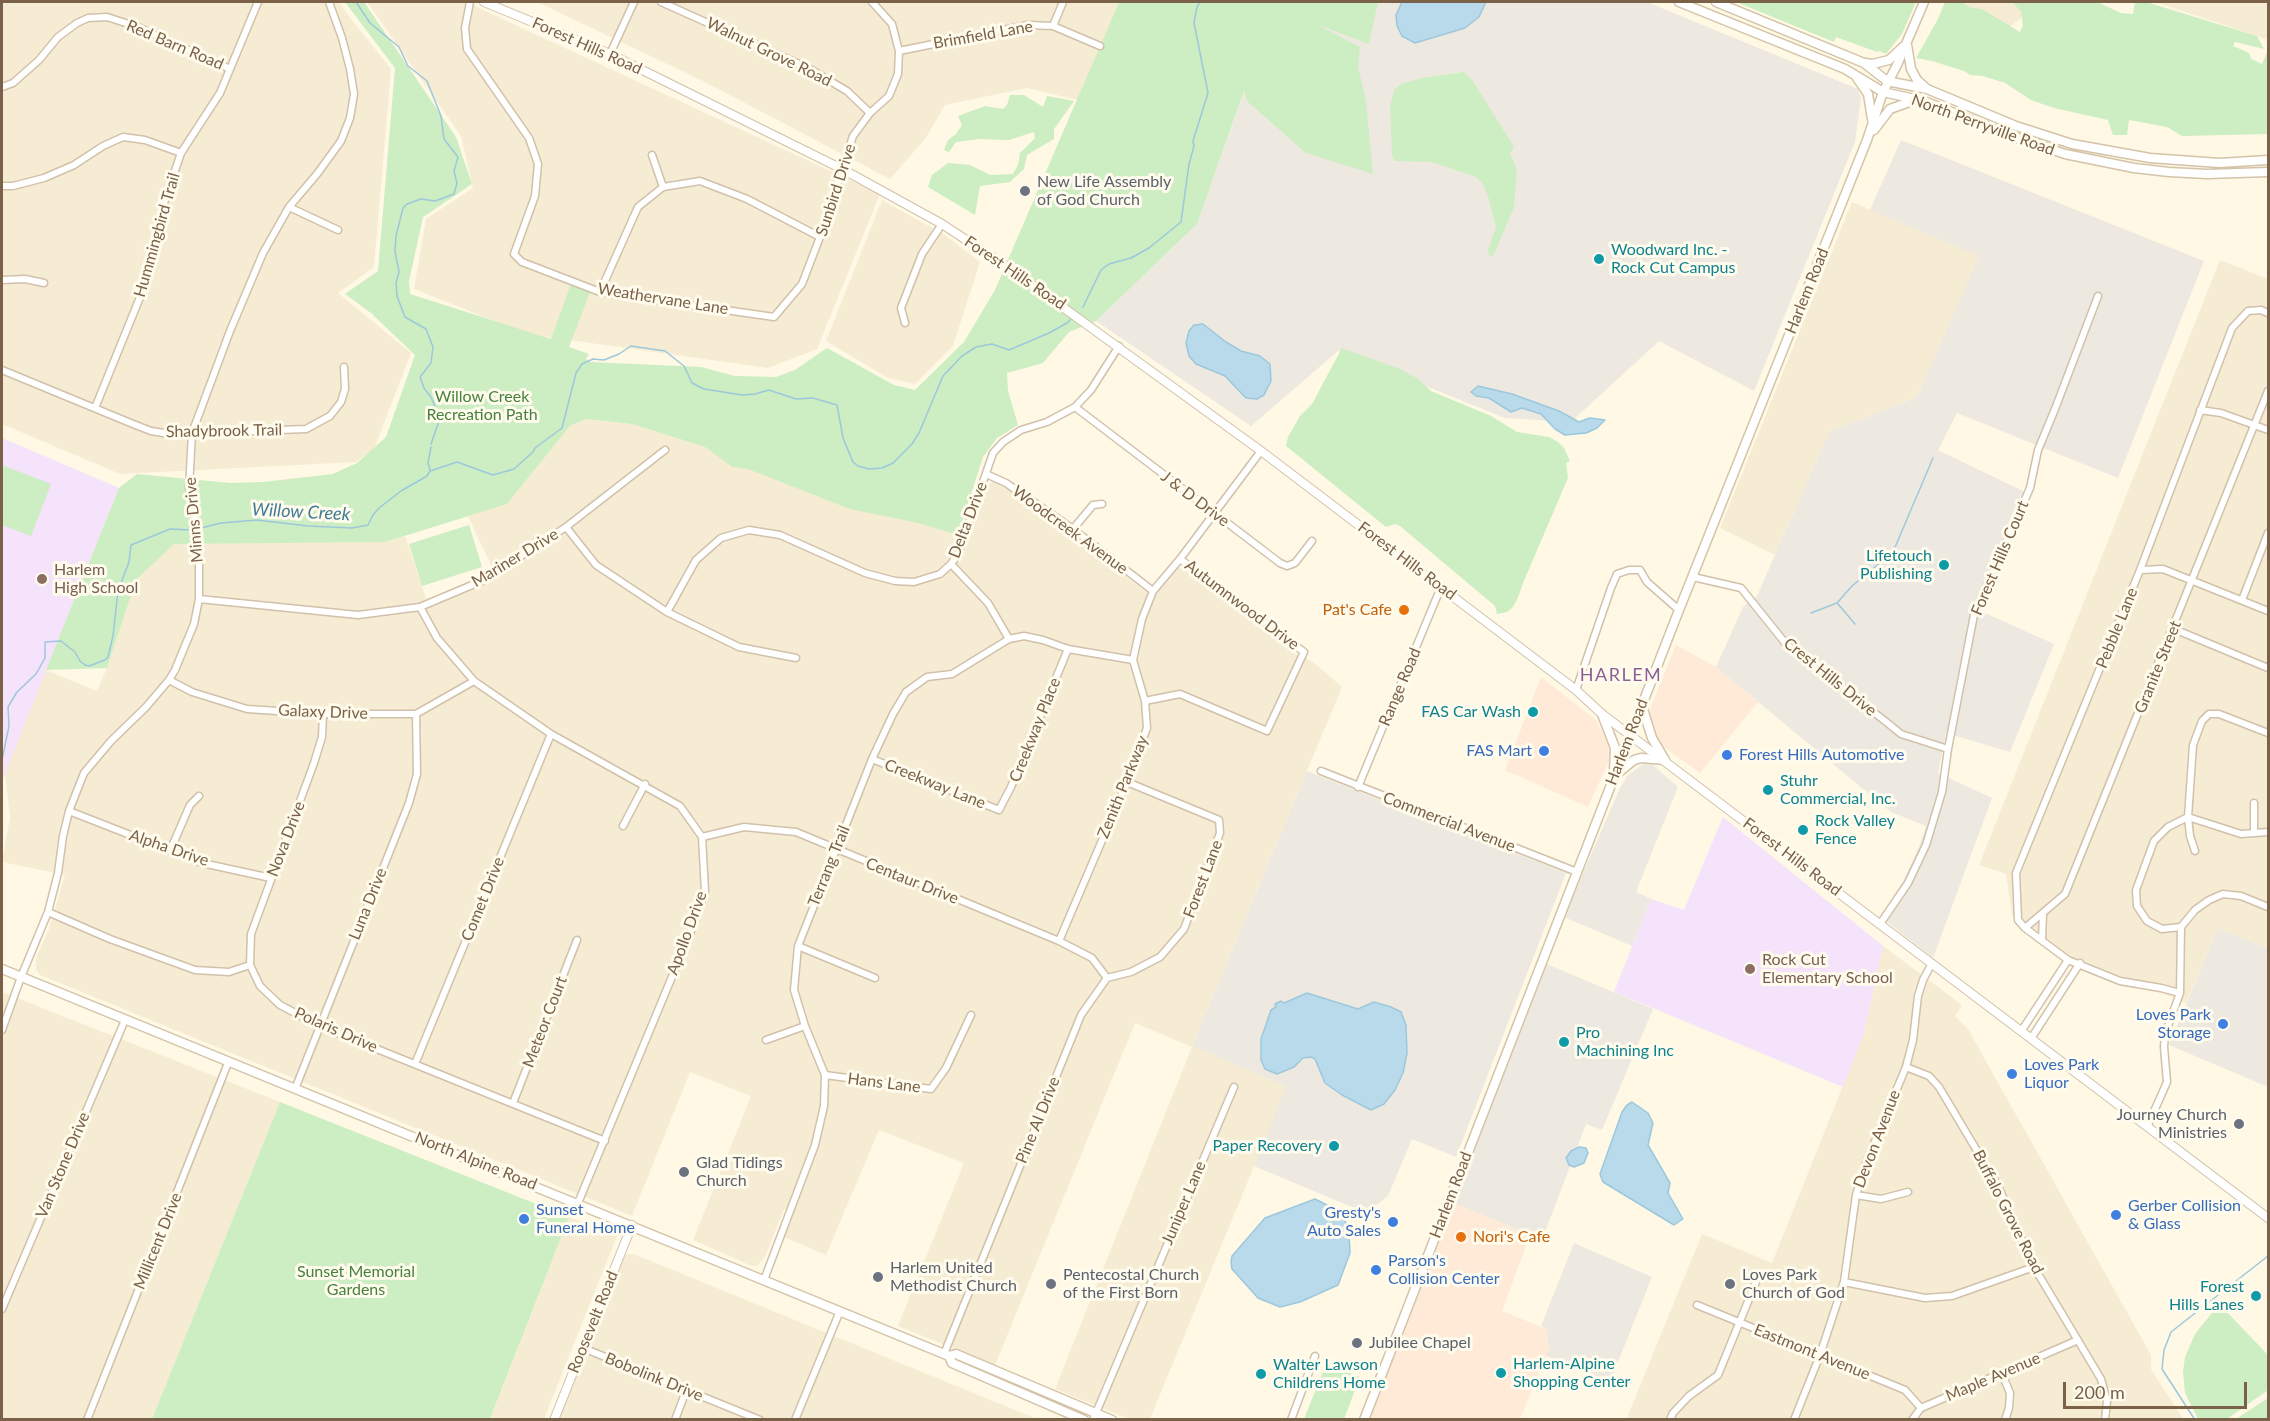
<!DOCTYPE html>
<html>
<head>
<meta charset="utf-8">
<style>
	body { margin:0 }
	#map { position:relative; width:2270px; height:1421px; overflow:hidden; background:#fef8e5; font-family:Lato,sans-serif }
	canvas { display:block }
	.frame { position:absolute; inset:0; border:3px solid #7a6148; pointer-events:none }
	.scale { position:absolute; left:2063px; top:1382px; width:184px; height:27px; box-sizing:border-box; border:3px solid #7a6148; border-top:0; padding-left:8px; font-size:18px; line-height:21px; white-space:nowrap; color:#7a6148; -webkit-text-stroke:4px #fffbed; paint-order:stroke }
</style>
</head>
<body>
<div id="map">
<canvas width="2270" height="1421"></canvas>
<div class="frame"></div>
<div class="scale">200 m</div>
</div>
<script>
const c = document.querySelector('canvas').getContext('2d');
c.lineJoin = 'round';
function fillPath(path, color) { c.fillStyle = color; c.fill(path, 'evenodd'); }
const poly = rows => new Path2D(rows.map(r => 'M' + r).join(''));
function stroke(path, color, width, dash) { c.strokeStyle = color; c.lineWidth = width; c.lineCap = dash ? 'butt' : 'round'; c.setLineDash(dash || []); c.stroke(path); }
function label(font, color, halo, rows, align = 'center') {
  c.font = font + ' Lato,sans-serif'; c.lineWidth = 6; c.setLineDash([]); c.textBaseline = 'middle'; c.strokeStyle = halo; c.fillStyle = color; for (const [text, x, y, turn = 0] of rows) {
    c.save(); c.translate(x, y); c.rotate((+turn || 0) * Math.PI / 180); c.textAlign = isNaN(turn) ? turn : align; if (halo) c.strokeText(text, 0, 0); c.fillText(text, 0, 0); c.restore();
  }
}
fillPath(poly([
	[2,2,339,2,351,19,391,69,374,267,338,293,411,353,374,449,356,462,120,474,2,424],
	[367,2,466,2,880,194,817,349,768,368,527,334,414,289,426,219,473,188,461,136],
	[537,2,1119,2,1077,100,1027,88,945,105,925,139,890,179,701,80],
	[1948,2,2043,2,2001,33],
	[2155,2,2268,2,2268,40,2257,36],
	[882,200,945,235,980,262,953,346,915,384,888,378,826,341],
	[1852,202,1980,256,1917,397,1829,432,1775,555,1720,528],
	[2220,260,2268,279,2268,949,2218,928,2186,1003,2061,952,2012,915,2006,874,1979,865],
	[586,419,632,424,705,447,732,467,748,469,968,537,984,487,992,482,999,484,1007,488,1153,597,1175,570,1181,567,1294,654,1313,662,1342,687,1192,1046,1287,1086,1150,1419,1129,1419,1055,1389,1192,1047,1135,1023,995,1365,898,1326,964,1163,879,1130,826,1255,784,1237,792,1213,784,1209,765,1257,757,1266,752,1266,693,1240,751,1096,690,1072,632,1216,40,975,36,970,36,958,49,929,65,875,2,862,10,818,5,773,46,670,97,691,107,668,136,580,174,543,385,542,405,536,429,607,470,591,497,578,468,516,507,504,570,426],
	[1883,946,1962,1005,1955,1016,1969,1030,1973,1038,2151,1355,2151,1369,2183,1419,1626,1420,1702,1234,1772,1263,1864,1033],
	[2,992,280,1102,152,1419,2,1419],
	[569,1217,617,1236,544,1419,490,1420],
	[630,1254,636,1255,1037,1419,558,1420,622,1259,625,1255]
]), '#f6ecd3');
fillPath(poly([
	[1676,645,1716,667,1758,702,1700,773,1664,747,1656,737,1650,722,1650,709],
	[1541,677,1596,720,1608,744,1609,761,1588,807,1505,770],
	[1454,1203,1530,1235,1502,1311,1546,1329,1549,1349,1520,1419,1369,1420]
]), '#ffead8');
fillPath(poly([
	[1276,2,1647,2,1858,89,1861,98,1855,142,1754,391,1659,341,1571,422,1505,418,1338,351,1251,426,1096,321,1197,224],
	[1901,140,2204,261,2118,478,1957,413,1938,450,2025,492,1974,608,2054,644,2010,752,1946,733,1938,773,1992,798,1933,958,1881,917,1902,883,1919,847,1926,826,1891,812,1716,667,1743,607,1757,596,1829,432,1917,397,1979,256,1870,210],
	[1644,763,1652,764,1678,787,1636,892,1651,899,1632,946,1564,917,1619,790,1627,776],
	[1307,771,1566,873,1456,1157,1412,1139,1388,1196,1366,1213,1254,1166,1286,1086,1192,1046],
	[2218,928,2268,949,2268,1087,2169,1045],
	[1547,964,1653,1009,1602,1130,1586,1124,1542,1240,1454,1203],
	[1574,1243,1652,1277,1610,1382,1546,1356,1549,1349,1546,1329,1541,1326]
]), '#eee9e0');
fillPath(poly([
	[2,438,119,488,2,781],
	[1723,817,1883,946,1864,1033,1843,1087,1614,992,1651,899,1684,910]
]), '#f5e2fb');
fillPath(poly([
	[345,2,364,2,456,137,472,184,423,217,409,281,410,294,551,339,571,284,590,292,569,347,589,354,586,359,590,362,701,367,735,376,776,377,795,370,827,348,894,385,915,390,964,342,995,290,1119,2,1378,2,1369,44,1316,24,1360,47,1358,67,1366,101,1373,174,1306,153,1247,101,1244,91,1197,224,1096,321,1069,332,1043,363,1007,373,1008,391,1018,425,997,438,983,457,958,535,918,523,850,509,748,469,732,467,705,447,632,424,586,419,570,426,507,504,385,542,174,544,136,580,107,668,46,670,119,488,137,474,230,483,263,482,333,474,357,463,386,437,415,355,371,313,345,294,378,271,395,68],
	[1736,2,1916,2,1902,34,1886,54,1879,51,1877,52,1836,37,1834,42],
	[1945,2,1962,2,1969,7,1982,9,2020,32,2023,25,2021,11,2012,2,2097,2,2121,13,2133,14,2135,2,2146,2,2257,36,2264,49,2235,42,2233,46,2249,53,2251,59,2262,64,2268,50,2268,134,2182,136,2167,127,2129,120,2127,135,2113,135,2108,120,2054,108,2031,100,2005,83,1983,76,1970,75,1964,71,1932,61,1916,58,1938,19],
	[1464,72,1472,80,1514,147,1510,153,1517,170,1514,207,1495,252,1490,258,1488,250,1496,227,1488,196,1483,184,1476,177,1432,162,1395,161,1392,156,1390,107,1394,90,1401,84,1422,78],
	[1010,95,1024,95,1043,107,1047,96,1074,101,1054,129,1054,139,1027,155,1024,169,1010,182,980,186,975,215,928,187,932,175,948,163,970,165,990,175,1013,174,1018,165,1020,153,1035,138,1034,132,1009,140,979,139,956,142,949,152,944,150,948,140,956,134,962,125,958,116,985,106,1003,109,1007,105],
	[1342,348,1400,369,1418,379,1431,391,1491,416,1517,432,1549,437,1558,442,1564,448,1570,461,1566,463,1568,478,1523,583,1517,600,1512,608,1507,612,1497,614,1495,606,1400,526,1395,524,1386,527,1286,446,1288,437,1300,416,1312,404],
	[2,465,51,484,31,536,2,525],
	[469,525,482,567,422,586,409,544],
	[280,1102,569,1217,490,1419,152,1419],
	[2222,1307,2268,1355,2268,1390,2227,1419,2198,1419,2185,1393,2183,1372,2185,1357,2195,1334,2212,1313],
	[1326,1364,1360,1377,1344,1419,1304,1419],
	[2268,1398,2268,1419,2236,1419]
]), '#cdedc2');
const water = poly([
	[1402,2,1486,2,1479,17,1465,28,1415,43,1402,36,1397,26,1396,15,1402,2],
	[1203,324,1226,342,1241,351,1260,356,1270,364,1271,381,1264,395,1257,399,1246,398,1225,376,1196,364,1189,356,1186,343,1189,331,1194,325,1203,324],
	[1478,386,1512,394,1559,411,1579,422,1590,418,1605,420,1597,428,1586,433,1565,435,1555,429,1541,414,1522,408,1511,412,1489,398,1476,396,1471,392,1478,386],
	[1307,993,1358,1009,1374,1002,1391,1007,1401,1012,1406,1025,1407,1053,1403,1073,1395,1090,1384,1104,1371,1110,1342,1095,1325,1083,1315,1059,1311,1057,1303,1058,1294,1067,1277,1074,1265,1069,1261,1060,1261,1039,1271,1010,1276,1007,1275,1004,1281,1001,1284,1003,1307,993],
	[1632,1102,1648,1113,1653,1123,1648,1145,1670,1183,1668,1193,1683,1219,1674,1225,1603,1182,1600,1174,1622,1112,1627,1105,1632,1102],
	[1579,1147,1586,1148,1588,1153,1584,1163,1574,1167,1569,1165,1566,1158,1571,1151,1579,1147],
	[1315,1199,1333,1208,1339,1213,1345,1220,1349,1233,1350,1253,1338,1285,1300,1302,1280,1307,1258,1298,1232,1269,1231,1262,1232,1256,1265,1218,1315,1199]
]);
fillPath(water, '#b8daea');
stroke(water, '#9dc8dc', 1.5);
stroke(poly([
	[356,2,370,23,399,47,408,66,427,81,441,116,444,139,458,157,454,171,457,183,454,194,435,201,421,199,407,204,403,208,396,236,395,252,399,272,396,283,397,296,405,317,426,329,433,347,431,363,420,377,424,388,431,397,440,418,431,444],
	[1083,307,1101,270,1109,264,1131,258,1149,248,1181,222,1189,164,1194,146,1193,141,1208,93,1194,23,1197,7,1200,2],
	[430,470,428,463,431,447],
	[201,528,221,523,257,520,308,526,352,528,368,525,373,515,379,508,401,491,427,476,430,471,457,462,493,475,514,469,533,452,535,448,562,428,576,373,582,364,593,359,604,360,619,354,631,346,665,351,684,366,692,383,704,389,742,395,755,394,769,390,796,399,813,398,837,405,843,438,853,462,858,466,869,469,882,468,893,463,912,444,919,433,943,376,962,356,976,347,992,344,1009,350,1049,333,1067,323,1072,318],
	[1838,604,1855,624],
	[1811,613,1837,603,1852,586,1893,552,1933,458],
	[2,760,9,726,8,707,17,692,36,674,45,658,45,642,61,641,75,652,80,661,85,665,89,666,105,660,108,657,113,636,118,591,129,562,131,545,170,529,191,530],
	[2195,1420,2162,1369,2164,1350,2171,1332,2268,1256]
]), '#9dc8dc', 1.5);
const minor = poly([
	[470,2,465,28,467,49,529,138,538,164,535,196,514,254,522,262,600,292,774,317,802,284,820,237,853,136,870,113,889,96,898,74,899,51,892,24,872,2],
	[661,2,808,68,847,91,870,113],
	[1053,26,1063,2],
	[899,51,1028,25,1053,26,1100,46],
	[610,54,634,2],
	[2,87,13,83,39,60,58,37,77,23,88,18,107,17,138,27,230,69],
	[652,155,663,187],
	[2,186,13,186,44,178,74,165,103,146,123,137,145,140,181,153],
	[289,207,338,230],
	[2,280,25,279,44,283],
	[600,292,638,207,663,187,700,181,747,199,820,237],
	[905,323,901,308,922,254,942,224],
	[2,370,133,424,151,431,170,434,306,429,330,416,341,402,345,389,344,367],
	[1075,407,1280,563,1287,566,1295,563,1312,541],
	[95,408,145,285,160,232,164,203,181,153,220,93,258,2],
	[2200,410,2221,413,2268,430],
	[986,474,1006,483,1073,529,1153,591],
	[566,527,596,565,667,612,739,647,796,658],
	[1073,529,1093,505,1102,504],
	[951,564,988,603,1009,639],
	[2140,570,2163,569,2268,611],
	[1693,577,1741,588,1786,644,1885,721,1901,734,1948,749],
	[199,599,358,615,420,607,484,580,566,527,665,450],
	[2242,600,2268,533],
	[420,607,437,638,474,681,551,734,680,806,702,837,705,891,691,931,578,1203],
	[667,612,696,560,721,538,749,530,780,535,865,573,895,581,914,582,940,574,951,564,958,554,993,453,1003,442,1021,430,1047,422,1075,407,1091,390,1119,346],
	[2174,629,2268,668],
	[169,680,192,692,247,709,323,714,416,714,474,681],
	[1576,690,1611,588,1617,574,1629,570,1640,570,1647,582,1679,610],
	[1145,701,1180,694,1267,731,1304,652,1180,559],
	[323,714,322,737,314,763,251,934,250,965,260,986,280,1005,320,1026,605,1141],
	[872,759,999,810,1011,787,1068,649],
	[1321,771,1577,872],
	[1358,787,1441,587],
	[2254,803,2254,833],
	[69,811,202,863,271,878],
	[623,826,645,784],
	[702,837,744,827,796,832,1059,941,1092,958,1107,978],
	[170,851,190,805,199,796],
	[2195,851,2190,836,2188,817,2241,834,2268,832],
	[48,912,110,939,195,970,229,972,250,965],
	[1880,924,1908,883,1926,845,1942,792,1948,749,1974,615,2030,488,2038,450,2055,409,2098,296],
	[2181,927,2162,929,2147,921,2137,906,2136,890,2154,841,2168,827,2188,817,2193,745,2202,721,2209,714,2219,714,2268,733],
	[2025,928,2065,894,2268,391],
	[2042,940,2043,914],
	[1059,941,1127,782,1147,728,1145,701,1133,660,1142,619,1153,591,1180,559,1261,451],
	[798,946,875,978],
	[2180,993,2161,988,2120,981,2068,960,2025,928,2018,920,2016,873,2140,570,2232,328,2248,311,2261,310,2268,313],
	[2,1030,21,977,48,912,58,873,63,836,69,811,84,773,111,741,146,707,169,680,175,670,194,624,199,599,199,564,194,510,189,488,192,433,230,331,263,253,289,207,317,174,341,141,350,118,354,94,350,69,342,38,329,2],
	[2022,1030,2068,960],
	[2032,1037,2080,963],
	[766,1040,805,1026],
	[415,1064,551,734],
	[1906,1067,1929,1076,1939,1087,1998,1186,2034,1267,2101,1379,2107,1401,2105,1420],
	[825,1075,931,1089,946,1068,971,1015],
	[295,1089,409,803,417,774,416,714],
	[513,1103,577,940],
	[2148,1125,2167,1082,2164,1047,2165,1034,2180,993,2181,927,2195,910,2209,900,2223,894,2241,896,2268,907],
	[1856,1195,1881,1199,1908,1192],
	[764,1280,815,1145,824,1106,825,1075,805,1026,794,990,798,946,872,759,893,714,906,692,927,677,952,674,1009,639,1024,636,1043,640,1068,649,1133,660],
	[1844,1282,1925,1298,1952,1296,2034,1267],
	[1697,1305,1905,1390,1921,1408],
	[2,1309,125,1020],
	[583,1348,760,1420],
	[944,1354,1081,1015,1107,978,1131,972,1160,957,1184,929,1220,833,1219,820,1127,782],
	[2002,1374,2010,1393,2009,1408,2005,1420],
	[87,1420,228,1063],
	[675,1420,686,1391],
	[795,1420,840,1311],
	[1093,1420,1234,1087],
	[1291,1420,1315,1356],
	[1670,1420,1673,1413,1689,1396,1718,1375,1758,1277],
	[1794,1420,1820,1355,1844,1282,1856,1195,1866,1163,1906,1067,1913,1040,1918,996,1923,980,1932,963],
	[1912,1420,1921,1408,2078,1340]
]);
const tertiary = poly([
	[484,2,610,54,844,170,942,224,1006,266,1261,451,1576,690,1602,714,2268,1218],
	[554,1420,632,1225]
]);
const secondary = poly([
	[1679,2,1845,69,1883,92,1924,101,2011,136,2065,154,2134,168,2169,172,2207,174,2268,172],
	[1716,2,1864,63,1887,81,1927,89,2016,126,2072,144,2150,158,2219,163,2268,160],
	[1907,45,1911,69,1917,80,1927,89],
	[1865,63,1873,64,1889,60,1903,47],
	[1857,78,1868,94,1872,119],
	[1874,130,1890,109,1915,100],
	[1642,706,1652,738,1665,760],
	[1602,714,1615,748,1614,771],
	[1618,773,1634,760,1641,758,1665,760],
	[2,969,949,1356,956,1354,1112,1420],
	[949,1356,952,1363,1084,1420],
	[1364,1420,1679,610,1867,140,1883,92,1897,65,1924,2]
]);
stroke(minor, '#d1c1aa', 9);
stroke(tertiary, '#d1c1aa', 10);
stroke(secondary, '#d4c3a7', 11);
stroke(minor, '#fff', 6);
stroke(tertiary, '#fff', 8);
stroke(secondary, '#fff', 8);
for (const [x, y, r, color] of [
	[1025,191,6,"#6b7280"],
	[1599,259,6,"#0f9aa8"],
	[1944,565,6,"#0f9aa8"],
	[42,579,6,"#8d6e63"],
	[1404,610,6,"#e8710a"],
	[1533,712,6,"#0f9aa8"],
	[1544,751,6,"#3f7fe0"],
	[1727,755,6,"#3f7fe0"],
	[1768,790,6,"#0f9aa8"],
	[1803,830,6,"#0f9aa8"],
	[1750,969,6,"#8d6e63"],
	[2223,1024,6,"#3f7fe0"],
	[1564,1042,6,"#0f9aa8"],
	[2012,1074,6,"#3f7fe0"],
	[2239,1124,6,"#6b7280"],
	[1334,1146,6,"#0f9aa8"],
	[684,1172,6,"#6b7280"],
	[2116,1215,6,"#3f7fe0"],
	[524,1219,6,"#3f7fe0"],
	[1393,1222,6,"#3f7fe0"],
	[1461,1237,6,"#e8710a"],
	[1376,1270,6,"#3f7fe0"],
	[878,1277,6,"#6b7280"],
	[1051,1284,6,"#6b7280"],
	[1730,1284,6,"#6b7280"],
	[2256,1296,6,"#0f9aa8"],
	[1357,1343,6,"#6b7280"],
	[1501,1373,6,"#0f9aa8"],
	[1261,1374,6,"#0f9aa8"]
]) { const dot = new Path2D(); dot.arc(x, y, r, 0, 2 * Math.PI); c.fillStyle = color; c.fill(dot); stroke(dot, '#fffbed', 2); }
label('16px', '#7a6148', '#fffbed', [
	["Brimfield Lane",983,35,-10],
	["Red Barn Road",175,45,23],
	["Forest Hills Road",587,46,24],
	["Walnut Grove Road",769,52,26],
	["North Perryville Road",1983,125,20],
	["Sunbird Drive",836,190,-72],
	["Hummingbird Trail",157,235,-74],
	["Forest Hills Road",1015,273,34],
	["Harlem Road",1807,291,-68],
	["Weathervane Lane",663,299,9],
	["Shadybrook Trail",224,431,-1],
	["J & D Drive",1195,499,37],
	["Minns Drive",194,520,-95],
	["Delta Drive",968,520,-69],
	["Woodcreek Avenue",1070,530,36],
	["Mariner Drive",515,558,-31],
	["Forest Hills Court",2000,558,-67],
	["Forest Hills Road",1407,561,37],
	["Autumnwood Drive",1242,605,37],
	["Pebble Lane",2117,628,-68],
	["Granite Street",2158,667,-68],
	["Crest Hills Drive",1830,677,39],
	["Range Road",1400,687,-67],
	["Galaxy Drive",323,712,2],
	["Creekway Place",1035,730,-68],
	["Harlem Road",1627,742,-69],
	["Creekway Lane",935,784,22],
	["Zenith Parkway",1123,787,-68],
	["Commercial Avenue",1449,822,21],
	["Nova Drive",286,839,-69],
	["Alpha Drive",169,848,19],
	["Forest Hills Road",1792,857,37],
	["Terrang Trail",829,866,-68],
	["Forest Lane",1203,879,-69],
	["Centaur Drive",912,881,22],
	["Comet Drive",483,899,-68],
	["Luna Drive",368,904,-68],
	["Apollo Drive",687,933,-70],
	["Meteor Court",545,1022,-69],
	["Polaris Drive",336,1030,24],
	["Hans Lane",884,1083,7],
	["Pine Al Drive",1038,1120,-68],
	["Devon Avenue",1877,1139,-69],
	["North Alpine Road",476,1161,22],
	["Van Stone Drive",63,1165,-67],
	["Harlem Road",1451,1195,-69],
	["Juniper Lane",1184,1203,-67],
	["Buffalo Grove Road",2008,1212,63],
	["Millicent Drive",158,1241,-68],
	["Roosevelt Road",593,1322,-68],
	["Eastmont Avenue",1812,1352,22],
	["Bobolink Drive",654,1377,22],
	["Maple Avenue",1993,1377,-23]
]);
label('16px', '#5b616d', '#fffbed', [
	["New Life Assembly",1037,182],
	["of God Church",1037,200],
	["Journey Church",2227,1115,"right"],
	["Ministries",2227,1133,"right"],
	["Glad Tidings",696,1163],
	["Church",696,1181],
	["Harlem United",890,1268],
	["Methodist Church",890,1286],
	["Pentecostal Church",1063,1275],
	["of the First Born",1063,1293],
	["Loves Park",1742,1275],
	["Church of God",1742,1293],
	["Jubilee Chapel",1369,1343]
], 'left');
label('16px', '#0d838f', '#fffbed', [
	["Woodward Inc. -",1611,250],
	["Rock Cut Campus",1611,268],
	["Lifetouch",1932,556,"right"],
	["Publishing",1932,574,"right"],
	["FAS Car Wash",1521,712,"right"],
	["Stuhr",1780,781],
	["Commercial, Inc.",1780,799],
	["Rock Valley",1815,821],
	["Fence",1815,839],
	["Pro",1576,1033],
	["Machining Inc",1576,1051],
	["Paper Recovery",1322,1146,"right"],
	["Forest",2244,1287,"right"],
	["Hills Lanes",2244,1305,"right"],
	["Harlem-Alpine",1513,1364],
	["Shopping Center",1513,1382],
	["Walter Lawson",1273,1365],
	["Childrens Home",1273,1383]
], 'left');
label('16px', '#47813e', '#fffbed', [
	["Willow Creek",482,397],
	["Recreation Path",482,415],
	["Sunset Memorial",356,1272],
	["Gardens",356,1290]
]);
label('16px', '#785e54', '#fffbed', [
	["Harlem",54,570],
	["High School",54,588],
	["Rock Cut",1762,960],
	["Elementary School",1762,978]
], 'left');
label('16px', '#c56008', '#fffbed', [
	["Pat's Cafe",1392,610],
	["Nori's Cafe",1473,1237,"left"]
], 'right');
label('16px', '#366cbe', '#fffbed', [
	["FAS Mart",1532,751,"right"],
	["Forest Hills Automotive",1739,755],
	["Loves Park",2211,1015,"right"],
	["Storage",2211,1033,"right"],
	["Loves Park",2024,1065],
	["Liquor",2024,1083],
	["Gerber Collision",2128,1206],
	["& Glass",2128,1224],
	["Sunset",536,1210],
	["Funeral Home",536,1228],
	["Gresty's",1381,1213,"right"],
	["Auto Sales",1381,1231,"right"],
	["Parson's",1388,1261],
	["Collision Center",1388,1279]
], 'left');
label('italic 18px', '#427b96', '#fffbed', [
	["Willow Creek",301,512,3]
]);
c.letterSpacing = '1.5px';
label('18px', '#8c5f96', '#fffbed', [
	["HARLEM",1621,675]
]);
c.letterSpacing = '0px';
</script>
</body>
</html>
